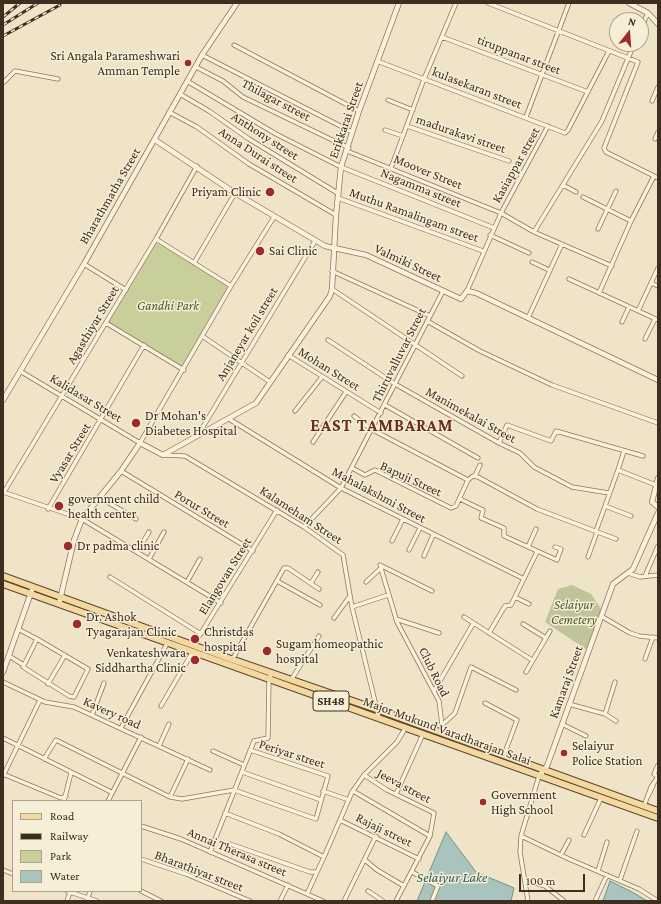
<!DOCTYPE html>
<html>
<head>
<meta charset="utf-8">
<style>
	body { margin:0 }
	#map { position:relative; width:661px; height:904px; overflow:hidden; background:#f0e4c8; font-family:"Crimson Pro",serif }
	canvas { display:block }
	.frame { position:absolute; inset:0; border:4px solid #3d2e20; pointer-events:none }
	.legend { position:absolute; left:12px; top:800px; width:130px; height:92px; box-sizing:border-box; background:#f7eed8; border:1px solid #ada18e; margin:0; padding:5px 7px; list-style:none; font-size:12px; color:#3d2e20 }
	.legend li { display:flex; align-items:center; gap:8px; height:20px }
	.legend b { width:20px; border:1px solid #ada18e }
	.north { position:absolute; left:609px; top:12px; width:40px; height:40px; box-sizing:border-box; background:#f7eed8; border:1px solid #ada18e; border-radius:50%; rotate:17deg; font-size:11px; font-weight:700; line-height:16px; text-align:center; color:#3d2e20 }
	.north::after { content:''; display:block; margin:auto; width:14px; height:18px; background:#9e2a2b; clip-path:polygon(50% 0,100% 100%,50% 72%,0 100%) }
	.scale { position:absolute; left:519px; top:874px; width:66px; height:18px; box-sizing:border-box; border:2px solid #3d2e20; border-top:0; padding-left:5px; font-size:12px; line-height:14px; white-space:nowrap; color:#3d2e20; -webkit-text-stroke:3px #f7eed8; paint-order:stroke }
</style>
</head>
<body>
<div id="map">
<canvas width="661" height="904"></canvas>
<div class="frame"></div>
<ul class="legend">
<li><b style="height:5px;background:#f3d9a0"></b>Road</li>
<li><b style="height:5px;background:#3d2e20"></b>Railway</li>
<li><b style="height:11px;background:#c9cf9b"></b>Park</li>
<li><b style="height:11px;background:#a9c4bc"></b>Water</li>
</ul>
<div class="north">N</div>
<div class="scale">100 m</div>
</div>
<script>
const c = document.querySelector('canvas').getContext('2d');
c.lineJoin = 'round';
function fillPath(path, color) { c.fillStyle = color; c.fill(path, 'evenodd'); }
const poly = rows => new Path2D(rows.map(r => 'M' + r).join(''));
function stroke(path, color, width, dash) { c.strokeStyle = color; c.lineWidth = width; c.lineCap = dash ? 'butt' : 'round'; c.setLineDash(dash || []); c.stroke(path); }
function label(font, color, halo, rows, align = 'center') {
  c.font = font + ' "Crimson Pro",serif'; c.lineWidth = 3; c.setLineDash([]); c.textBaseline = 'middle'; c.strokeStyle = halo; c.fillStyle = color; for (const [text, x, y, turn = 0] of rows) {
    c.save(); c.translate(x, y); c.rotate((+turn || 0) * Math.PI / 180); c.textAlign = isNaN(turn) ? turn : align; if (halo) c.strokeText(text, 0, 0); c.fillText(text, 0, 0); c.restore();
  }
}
fillPath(poly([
	[154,241,230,285,184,370,106,323]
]), '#c9cf9b');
fillPath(poly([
	[572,585,591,594,602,610,587,650,545,622,558,589]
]), '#bfc49a');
const water = poly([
	[446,832,476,872,514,888,511,901,417,901,446,832],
	[610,881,634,893,647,901,603,901,610,881]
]);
fillPath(water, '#a9c4bc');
stroke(water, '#6f938a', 1);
const minor = poly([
	[488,3,638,62,604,148,606,152,658,178],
	[641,28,648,13],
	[442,37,588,92],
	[234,45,359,111],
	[202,55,352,132],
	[377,61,565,133,568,130,609,51],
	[196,67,223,81,243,97,349,148],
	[187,81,276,134,341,167,494,228],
	[3,83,15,71,58,79],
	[180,94,209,111,249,139,339,194],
	[388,100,413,110],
	[652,101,658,87],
	[169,112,197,127,249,164,336,215],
	[526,117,569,3],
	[407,126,509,161],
	[385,130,403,136],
	[655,139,658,132],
	[347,151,501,213,534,232,602,121,634,44],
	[391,168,424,79,456,3],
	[563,185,576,192],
	[583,197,631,221],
	[338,198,483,251],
	[598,229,616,191],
	[534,232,612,266],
	[490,235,529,253],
	[156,239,231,286],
	[532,262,549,270],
	[194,263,235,193],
	[84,264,126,290],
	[332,271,430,316],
	[569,279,658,320],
	[651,283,658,286],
	[332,289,462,376],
	[467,291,501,213,548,126],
	[599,293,631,221,654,176],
	[638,311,658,268],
	[528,318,562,244],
	[427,321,480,351,552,385,658,423],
	[622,322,629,307],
	[106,323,184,370],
	[202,336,270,382],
	[645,339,655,319],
	[328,340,395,384,499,443,520,453,534,467,572,487,609,493],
	[288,355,381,413],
	[20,371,140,443,231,286,274,217],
	[385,405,478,458],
	[295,411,322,377],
	[354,416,371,429,468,480,473,476,478,477,537,509,616,539],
	[229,419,341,488,524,579],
	[198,435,315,241],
	[313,442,346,392],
	[499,443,507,425,551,441,556,431,643,456],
	[164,455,185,456,304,527,343,555,352,607,379,718],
	[352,468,365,475,375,470,451,508,456,506,468,480],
	[618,470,624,451],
	[121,471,253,551],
	[475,476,480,465],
	[3,492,82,519,221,603],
	[4,492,156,239,197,166],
	[99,497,136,519],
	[460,499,483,510,481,518,504,528,504,536,557,560,561,549,555,547],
	[605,506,631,516],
	[48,509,144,345],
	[304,527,341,488,443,291],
	[596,531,618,470,656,485],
	[392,541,403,519],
	[528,547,536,529],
	[409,550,420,528],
	[137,552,149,532],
	[424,556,433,535],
	[588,557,597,532],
	[149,559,164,532],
	[380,565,397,622,439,701,443,733],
	[380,565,432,591],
	[628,573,640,577,658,575],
	[645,576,658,546],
	[110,577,201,634],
	[277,581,320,605],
	[187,582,200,559],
	[366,582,381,568],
	[311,583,318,572],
	[515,597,529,604],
	[352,607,388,595],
	[601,616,630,633,639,636,658,638],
	[464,617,532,660],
	[334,618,350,596],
	[396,619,439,633],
	[523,624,546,638,526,672],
	[18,629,37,639,88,669,74,697,69,696,23,667,37,639],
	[489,633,505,606,511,605,537,552],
	[546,638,550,631],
	[193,646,277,510],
	[9,656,22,664],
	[645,659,653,637],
	[232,660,284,568,288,568,319,589],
	[291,680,319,636],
	[3,682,45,702,74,707,210,770],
	[48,684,65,655],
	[434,691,473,624],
	[485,703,517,720,504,755],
	[569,704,605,714,616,721],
	[161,706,192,653],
	[605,714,615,682],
	[92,715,104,683],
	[562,724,586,736],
	[442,725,455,713,471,667,516,690],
	[121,728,168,642],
	[3,738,111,792],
	[159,746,169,724],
	[213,751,244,765],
	[44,759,56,740,170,797,182,799,234,790,316,819,328,776,250,750],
	[242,772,321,800],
	[3,774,61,798,66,796],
	[364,775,387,790,434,813,430,836,396,901],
	[3,776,40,700],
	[658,777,654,774,658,765],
	[323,791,349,800],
	[353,791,430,836],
	[396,794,423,734],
	[170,797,188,759],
	[647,798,653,786],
	[64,801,71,773],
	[108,801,141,737],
	[644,806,651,787,658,777],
	[225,813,279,834,324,857,352,792,364,775,397,742,406,727],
	[340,820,419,859],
	[141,826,181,839,323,901],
	[584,835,601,798],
	[521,836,569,859,639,889,658,901],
	[230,844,310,872,317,872,324,857],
	[210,852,254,741,268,738,269,680,271,673],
	[561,855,569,840],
	[141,859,186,874,250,901],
	[365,860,377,870,404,886],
	[3,870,13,874],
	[598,871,607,842],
	[412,872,438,886,432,901],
	[526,880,545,886,564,901],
	[620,880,637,831],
	[67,891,97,901],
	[141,891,161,901],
	[368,891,383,901],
	[307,894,317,872],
	[67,901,70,892],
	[87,901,90,891],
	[280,901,288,885],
	[344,901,376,836],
	[528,901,520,852,521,836,539,776],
	[595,901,607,875]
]);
const tertiary = poly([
	[629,3,648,13,658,24],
	[155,140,235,193,325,246,366,255,461,299,467,291,476,293,658,380],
	[3,400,84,264,202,55,237,3],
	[658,478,652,502,658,507],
	[59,604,74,540,82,519,121,471,140,443,163,455,256,403,330,296,332,289,336,215,341,167,359,111,399,3],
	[3,672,33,587],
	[539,776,547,766,613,584,633,569,658,513]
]);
const primary = poly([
	[3,576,231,659,376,709,658,811],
	[3,584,658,818]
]);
stroke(minor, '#8d765c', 5);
stroke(tertiary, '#8d765c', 6);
stroke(primary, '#5b4430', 8);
stroke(minor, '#faf1dc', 3.5);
stroke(tertiary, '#faf1dc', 4.5);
stroke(primary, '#f3d9a0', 6);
const rail = poly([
	[3,17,20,3],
	[3,25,38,3],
	[3,36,60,5]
]);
stroke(rail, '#3d2e20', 3);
stroke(rail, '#f7eed8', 1.5, [4.5]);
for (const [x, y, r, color] of [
	[188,63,4,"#9e2a2b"],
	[270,192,5,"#9e2a2b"],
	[260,251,5,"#9e2a2b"],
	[136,423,5,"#9e2a2b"],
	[59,506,5,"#9e2a2b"],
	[68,546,5,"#9e2a2b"],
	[77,624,5,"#9e2a2b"],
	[195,639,5,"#9e2a2b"],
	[267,651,5,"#9e2a2b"],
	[195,660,5,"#9e2a2b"],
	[564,753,4,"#9e2a2b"],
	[483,802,4,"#9e2a2b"]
]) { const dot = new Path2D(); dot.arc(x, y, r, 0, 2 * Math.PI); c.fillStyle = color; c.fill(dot); stroke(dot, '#f7eed8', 1.5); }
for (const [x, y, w] of [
	[331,701,36]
]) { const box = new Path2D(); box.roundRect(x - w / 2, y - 10, w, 20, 3); c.fillStyle = '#f7eed8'; c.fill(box); stroke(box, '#3d2e20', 1); }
label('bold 12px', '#3d2e20', null, [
	["SH48",331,701]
]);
label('13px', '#3d2e20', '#f7eed8', [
	["tiruppanar street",519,55,21],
	["kulasekaran street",477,88,21],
	["Thilagar street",276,100,28],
	["Erikkarai Street",346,120,-71],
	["madurakavi street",461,134,19],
	["Anthony street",265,136,33],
	["Anna Durai street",258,155,33],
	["Kasiappar street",516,165,-61],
	["Moover Street",428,172,22],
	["Nagamma street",421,188,22],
	["Bharathmatha Street",110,196,-60],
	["Muthu Ramalingam street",414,215,20],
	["Valmiki Street",408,263,25],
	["Agasthiyar Street",93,325,-59],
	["Anjaneyar koil street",247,334,-59],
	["Thiruvalluvar Street",399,355,-63],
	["Mohan Street",329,369,32],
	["Kalidasar Street",86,398,31],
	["Manimekalai Street",471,415,29],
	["Vyasar Street",70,453,-59],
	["Bapuji Street",411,479,25],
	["Mahalakshmi Street",379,495,28],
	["Porur Street",202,509,31],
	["Kalameham Street",301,515,33],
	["Elangovan Street",225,576,-58],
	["Club Road",434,672,64],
	["Kamaraj Street",566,682,-70],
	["Kavery road",112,713,24],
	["Major Mukund Varadharajan Salai",447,731,20],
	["Periyar street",292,754,18],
	["Jeeva street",404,786,28],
	["Rajaji street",384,830,26],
	["Annai Therasa street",237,852,23],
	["Bharathiyar street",199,871,21]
]);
label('13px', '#3d2e20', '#f7eed8', [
	["Sri Angala Parameshwari",180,56,"right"],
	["Amman Temple",180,71,"right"],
	["Priyam Clinic",261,192,"right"],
	["Sai Clinic",269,251],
	["Dr Mohan's",145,416],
	["Diabetes Hospital",145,431],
	["government child",68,499],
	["health center",68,514],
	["Dr padma clinic",77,546],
	["Dr. Ashok",86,617],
	["Tyagarajan Clinic",86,632],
	["Christdas",204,632],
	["hospital",204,647],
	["Sugam homeopathic",276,644],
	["hospital",276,659],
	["Venkateshwara",186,653,"right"],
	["Siddhartha Clinic",186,668,"right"],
	["Selaiyur",572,746],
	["Police Station",572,761],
	["Government",491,795],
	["High School",491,810]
], 'left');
label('italic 13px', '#4d5a26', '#f7eed8', [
	["Gandhi Park",168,306],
	["Selaiyur",574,605],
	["Cemetery",574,620]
]);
label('italic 14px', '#2f5d5a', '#f7eed8', [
	["Selaiyur Lake",452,878]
]);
c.letterSpacing = '1px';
label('bold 17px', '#6b2e1e', '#f7eed8', [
	["EAST TAMBARAM",382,426]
]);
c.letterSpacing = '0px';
</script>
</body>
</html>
